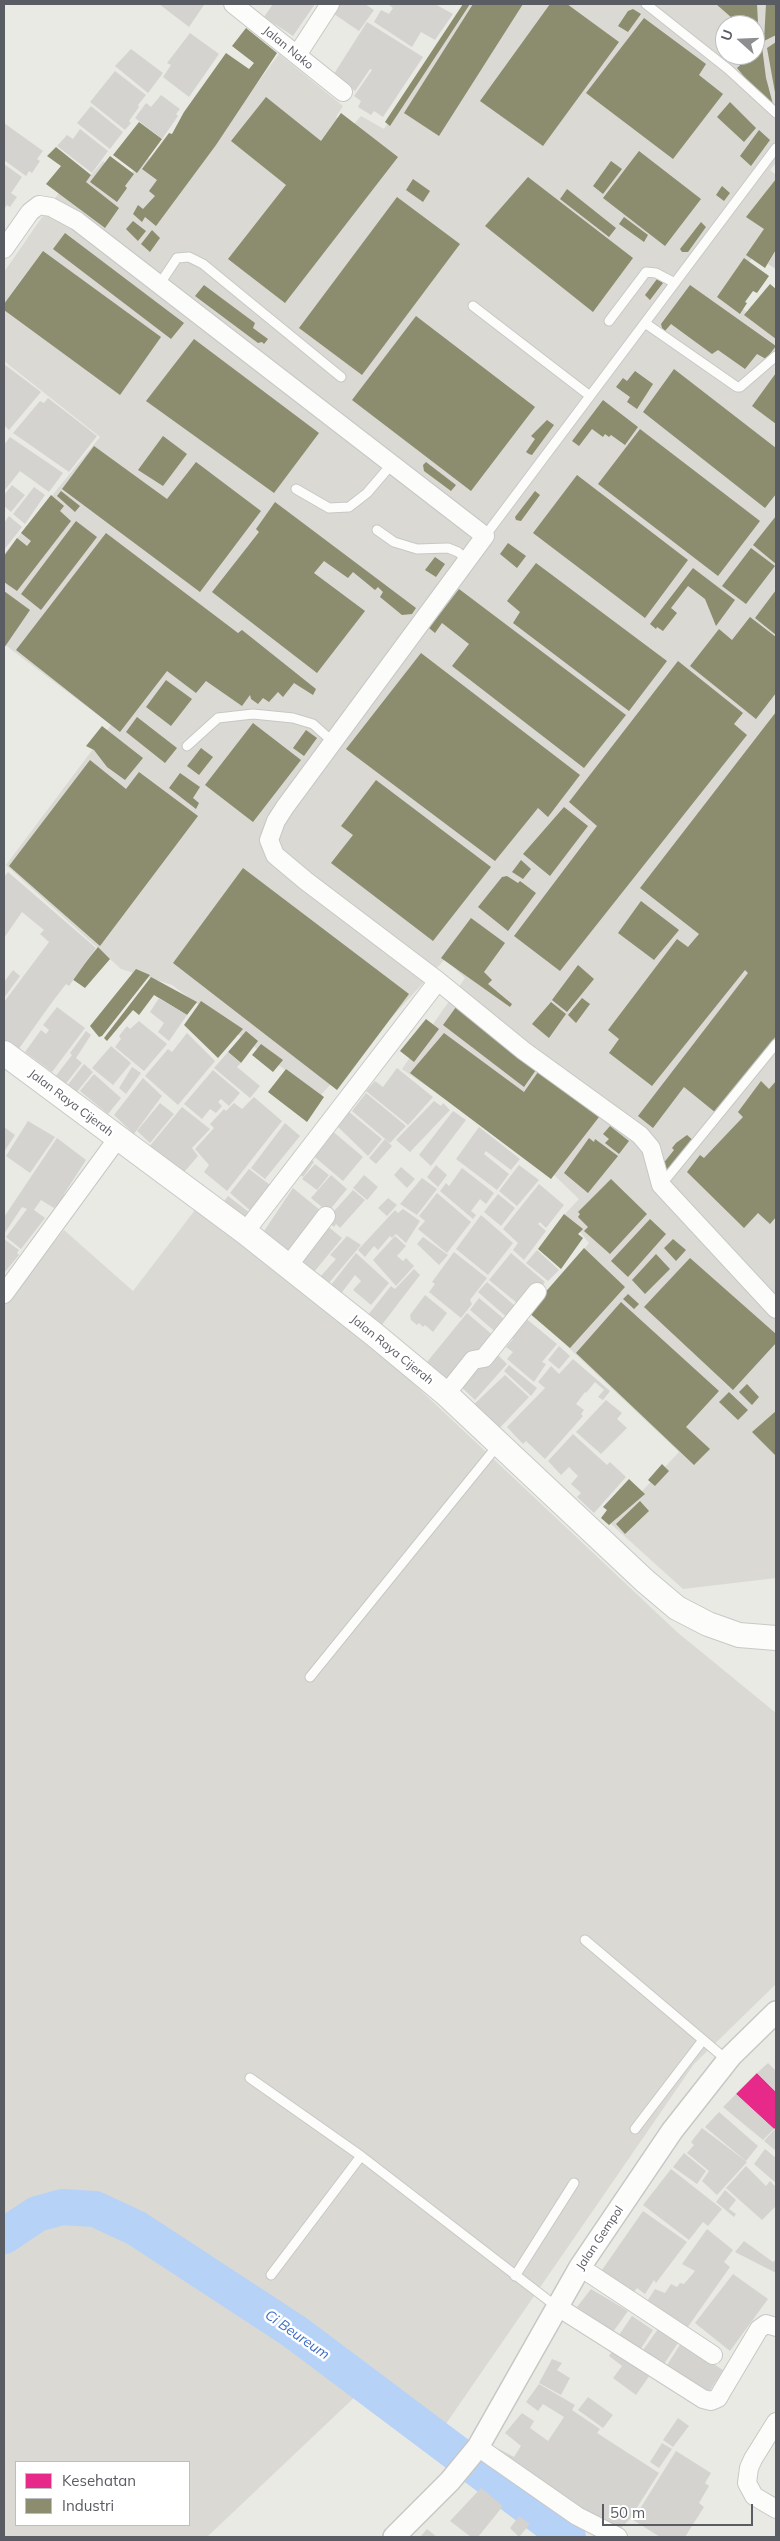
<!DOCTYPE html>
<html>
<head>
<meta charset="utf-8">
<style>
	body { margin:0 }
	#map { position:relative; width:780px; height:2541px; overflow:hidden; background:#eaeae4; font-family:Mulish,sans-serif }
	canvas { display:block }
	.frame { position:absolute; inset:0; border:5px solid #5a5c63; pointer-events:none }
	.legend { position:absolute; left:15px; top:2461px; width:175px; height:65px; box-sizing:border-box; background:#fff; border:1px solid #bdbec1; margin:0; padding:6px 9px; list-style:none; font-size:15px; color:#5a5c63 }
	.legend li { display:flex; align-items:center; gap:10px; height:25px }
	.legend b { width:25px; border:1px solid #bdbec1 }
	.north { position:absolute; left:715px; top:15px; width:50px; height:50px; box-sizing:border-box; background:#fff; border:1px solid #bdbec1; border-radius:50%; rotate:290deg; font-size:14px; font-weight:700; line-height:20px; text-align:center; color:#5a5c63 }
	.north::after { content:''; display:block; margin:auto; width:18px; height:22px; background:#8c8e90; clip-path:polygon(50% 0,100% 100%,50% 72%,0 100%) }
	.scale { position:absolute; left:602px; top:2504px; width:151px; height:22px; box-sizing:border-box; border:2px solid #5a5c63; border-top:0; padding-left:6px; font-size:15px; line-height:18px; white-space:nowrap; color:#5a5c63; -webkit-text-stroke:4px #fff; paint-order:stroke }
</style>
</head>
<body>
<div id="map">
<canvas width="780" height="2541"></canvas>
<div class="frame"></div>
<ul class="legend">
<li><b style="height:14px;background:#e7298a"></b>Kesehatan</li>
<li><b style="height:14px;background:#8c8c6e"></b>Industri</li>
</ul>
<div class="north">U</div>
<div class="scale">50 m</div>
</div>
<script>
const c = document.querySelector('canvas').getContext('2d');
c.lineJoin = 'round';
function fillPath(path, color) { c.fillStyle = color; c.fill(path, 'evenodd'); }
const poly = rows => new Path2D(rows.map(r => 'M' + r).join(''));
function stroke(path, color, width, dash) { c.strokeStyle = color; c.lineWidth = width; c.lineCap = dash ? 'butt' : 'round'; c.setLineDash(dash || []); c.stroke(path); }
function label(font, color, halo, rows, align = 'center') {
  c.font = font + ' Mulish,sans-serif'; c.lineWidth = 5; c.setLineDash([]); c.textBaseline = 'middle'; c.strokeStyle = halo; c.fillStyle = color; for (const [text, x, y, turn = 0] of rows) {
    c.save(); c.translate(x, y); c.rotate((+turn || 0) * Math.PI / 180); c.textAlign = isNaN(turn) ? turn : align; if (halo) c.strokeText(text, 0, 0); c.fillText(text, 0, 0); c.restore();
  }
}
fillPath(poly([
	[463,4,776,4,776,163,770,170,776,175,776,197,763,213,774,230,723,296,776,331,776,1578,683,1589,611,1524,679,1452,531,1312,589,1243,565,1214,579,1199,554,1175,402,1069,465,978,445,959,320,1096,172,985,121,969,6,865,111,725,4,644,4,554,100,437,4,361,4,272,74,171,87,180,103,161,126,179,146,156,180,187,279,54,343,106,336,117,352,126,361,116,384,129],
	[725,25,755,25,755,55,725,55],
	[195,1210,361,1334,677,1632,776,1713,776,1984,694,2064,441,2431,110,2204,54,2196,4,2223,4,1302,64,1230,133,1291],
	[74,2220,101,2226,358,2394,207,2537,4,2537,4,2251,37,2231],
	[16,2462,189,2462,189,2525,16,2525]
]), '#dad9d4');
fillPath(poly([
	[757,2073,776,2092,776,2127,774,2129,736,2094]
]), '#e7298a');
fillPath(poly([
	[463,4,470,4,390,126,385,122],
	[473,4,523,4,439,136,404,113],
	[550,4,567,4,619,42,543,146,480,101],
	[716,4,757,4,759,43,755,46,755,25,740,25],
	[766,4,776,4,776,35,764,41],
	[633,9,641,14,628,32,618,26,628,11],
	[644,18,706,64,699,75,723,94,673,159,586,93],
	[246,28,277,53,216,145,156,226,145,217,142,222,133,214,138,205,143,209,155,196,149,191,157,180,142,169,169,133,172,134,184,112,226,53,249,69,254,63,232,46],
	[725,39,725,55,738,55,731,59,720,51,720,46],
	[776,42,776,98,767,48],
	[762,47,766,78,774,108,751,85,737,68,748,58,747,57,755,55,755,52],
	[266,97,321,141,341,113,398,157,285,303,228,259,286,185,231,141],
	[730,102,756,128,744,142,717,117],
	[139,122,162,139,137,173,113,155],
	[759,130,770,140,751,166,740,156],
	[56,147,91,175,86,182,119,208,105,228,46,184,61,166,47,156],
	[639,151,701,199,665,246,603,198],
	[110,156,134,174,125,186,127,188,117,202,90,182],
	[611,161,622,169,603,194,593,186],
	[528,177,633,258,593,312,485,226],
	[413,179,430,191,423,202,406,190],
	[776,179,776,250,765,268,746,255,764,229,746,217],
	[722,186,730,193,724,201,716,195],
	[567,189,616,228,609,237,560,199],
	[397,197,460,244,362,375,299,328],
	[624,217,648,235,644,242,619,224],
	[133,221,146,231,138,241,126,229],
	[701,222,706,227,688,252,682,252,680,249],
	[152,230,160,238,150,252,141,244],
	[65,233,184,323,171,339,53,249],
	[43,251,161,337,120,395,4,310,4,304],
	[744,258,769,276,757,293,753,291,745,302,747,303,740,314,717,297],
	[657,279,663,283,650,300,645,295],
	[770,284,776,289,776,339,744,315],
	[204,285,255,323,253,328,268,339,264,344,262,342,258,343,195,296],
	[690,285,776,346,766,359,757,354,745,369,718,350,712,354,671,324,665,331,662,328,661,324],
	[416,316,535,407,471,491,352,400],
	[194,339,319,433,274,493,146,401],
	[674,369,776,448,776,494,765,508,643,412],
	[635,371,653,384,637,409,627,402,630,397,616,387,623,378,627,381],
	[776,373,776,424,752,406],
	[603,400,638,427,625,445,611,435,609,437,605,434,603,437,592,429,579,446,572,441],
	[547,420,554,425,532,455,529,454,526,452,535,439,531,436],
	[640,429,760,521,718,576,598,484],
	[163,436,187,454,163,486,138,470],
	[94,446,167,499,196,462,261,511,200,592,62,489],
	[426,462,456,485,451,491,424,471,423,465],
	[577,475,688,560,645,618,533,533],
	[61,491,80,506,75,512,57,496],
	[535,491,540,495,521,521,516,520,515,517],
	[51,495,64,506,60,511,71,521,17,591,4,582,4,556,17,538,27,546,31,541,21,533],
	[275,502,416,608,412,614,402,615,380,597,383,592,378,587,375,590,353,572,348,578,324,561,314,573,365,611,317,673,212,592,259,532,256,529],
	[776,516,776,564,753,545],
	[76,521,97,537,41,610,21,594],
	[106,533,238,633,242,630,316,689,313,695,294,683,283,697,278,692,269,702,263,698,258,704,251,699,250,695,242,706,206,681,196,693,167,671,120,732,16,650],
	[508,543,526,556,517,568,500,554],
	[751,548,775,566,746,604,722,586],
	[435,557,445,564,436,577,425,570],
	[536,563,667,661,629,711,513,623,520,612,507,601],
	[693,568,735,600,716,626,705,599,688,586,671,608,677,613,663,631,657,627,656,629,650,624],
	[459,589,626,715,584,768,452,666,469,644,442,623,435,633,429,628],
	[776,590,776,635,755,618],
	[4,591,30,610,4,648],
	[750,617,776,637,776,693,756,719,690,666,719,629,732,640],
	[421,653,580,775,548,817,538,808,495,861,346,749],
	[678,661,743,713,734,724,747,735,560,971,514,936,597,826,569,802],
	[166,680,192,699,171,726,146,707],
	[776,712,776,1036,716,1113,684,1087,653,1128,638,1116,748,973,745,970,652,1086,609,1053,619,1039,608,1030,677,939,688,947,699,934,640,888],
	[137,717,177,748,165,763,126,732],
	[253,723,301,760,253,822,205,785],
	[102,726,143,758,125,780,107,767,94,750,86,746],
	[306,730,317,738,304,756,293,748],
	[201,748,213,757,199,775,187,766],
	[90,760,126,789,139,772,198,816,100,946,9,866],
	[180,773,200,787,193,798,199,803,196,809,169,788],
	[376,780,491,867,433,941,331,863,353,835,341,826],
	[564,807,588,826,550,876,523,854],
	[521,860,531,869,523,879,512,872],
	[243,868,409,994,337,1090,173,963],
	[507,876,518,883,520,881,536,893,508,931,478,907,502,877],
	[641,901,679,930,654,960,618,933],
	[471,918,505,943,484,972,492,980,488,984,512,1004,510,1007,441,958],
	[98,947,110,959,85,988,72,979],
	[578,965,594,979,567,1012,552,1000],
	[136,969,150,975,102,1036,99,1037,90,1026],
	[151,977,197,1002,187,1015,154,995,139,1015,133,1010,107,1041,104,1038],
	[582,998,590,1004,576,1023,568,1015],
	[201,1001,243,1029,218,1058,184,1025],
	[551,1002,566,1014,549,1038,532,1024],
	[456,1007,536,1070,524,1087,443,1025],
	[426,1019,439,1029,414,1062,400,1051],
	[246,1031,258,1041,241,1063,228,1052],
	[444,1033,524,1092,538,1072,599,1117,551,1179,410,1073],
	[261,1044,283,1060,273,1072,252,1055],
	[286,1069,324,1097,307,1122,268,1092],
	[761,1081,769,1089,776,1081,776,1217,770,1224,758,1213,744,1228,687,1172,700,1155,704,1158,743,1117,738,1112],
	[610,1126,629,1141,619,1154,605,1143,609,1139,603,1134],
	[687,1135,695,1142,665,1178,658,1170,674,1150,672,1148,676,1143],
	[589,1138,594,1142,595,1139,618,1156,588,1193,564,1173],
	[611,1179,647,1214,610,1254,584,1231,588,1227,578,1217,580,1214,578,1212],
	[564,1214,583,1229,578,1234,583,1238,561,1269,538,1249],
	[650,1219,666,1234,628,1277,611,1261],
	[673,1239,686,1250,676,1261,664,1248],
	[584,1248,625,1287,570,1348,528,1312],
	[656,1254,670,1269,645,1294,632,1280],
	[690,1258,776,1334,776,1343,733,1390,644,1307],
	[628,1294,639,1304,634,1309,623,1299],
	[621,1302,719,1391,686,1427,710,1449,694,1465,576,1353],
	[747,1384,759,1397,752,1405,739,1392],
	[729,1392,748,1410,738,1420,719,1402],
	[776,1411,776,1456,752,1432],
	[662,1464,669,1471,655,1486,648,1480],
	[629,1479,645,1494,609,1525,601,1518,607,1510,603,1507],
	[640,1501,649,1511,625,1534,616,1524]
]), '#8c8c6e');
stroke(poly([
	[4,2236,37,2214,62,2207,95,2209,136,2228,295,2332,568,2537]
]), '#b6d2f7', 36);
fillPath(poly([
	[159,4,202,4,204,5,189,27],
	[273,4,315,4,293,36,264,17],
	[332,4,365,4,374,10,359,31,328,10],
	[388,4,435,4,453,14,435,40,421,32,412,47,374,22,381,10,389,14,393,8],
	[367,22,423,57,383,117,374,111,371,115,358,107,361,101,354,96,372,70,370,69,355,91,332,77],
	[190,33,219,54,189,97,163,77,171,65,167,63],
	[131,49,163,73,148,93,115,66],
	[115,71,146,95,138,105,139,107,129,121,131,123,125,130,90,102],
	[161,95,180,109,176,114,178,116,162,139,135,118,146,103,151,107],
	[91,106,123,132,110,149,77,123],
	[4,123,43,151,37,159,40,161,32,173,29,171,26,176,4,160],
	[80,129,108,151,92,173,57,146,67,135,73,139],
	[4,164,22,177,11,193,17,197,10,207,7,205,4,209],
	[776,250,776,269,768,264],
	[4,364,41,392,9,430,4,425],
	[48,398,97,436,69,472,13,433,40,401,44,403],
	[10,437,63,473,49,492,20,471,4,491,4,445],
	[12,485,25,495,11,512,4,506,4,495],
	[34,487,45,495,25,524,13,514],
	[9,516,22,527,4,550,4,523],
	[8,872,96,948,69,986,66,984,50,1005,18,1050,4,1040,4,1002,49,942,40,934,44,930,22,912,4,938,4,877],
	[13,970,20,976,4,998,4,982],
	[159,998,187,1015,169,1041,158,1032,164,1023,150,1012],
	[57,1007,85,1028,52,1072,25,1052,41,1030,46,1034,49,1030,43,1025],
	[139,1021,167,1044,144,1071,115,1047,121,1039,119,1036,127,1026,130,1029],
	[86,1031,91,1035,76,1058,82,1063,64,1086,55,1077,72,1055,70,1053],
	[187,1033,215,1061,178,1105,145,1076,168,1049,172,1052],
	[111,1046,131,1063,113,1085,92,1068],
	[228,1052,241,1063,237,1067,260,1086,250,1098,214,1068],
	[84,1064,93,1072,76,1093,67,1086],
	[132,1067,141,1073,126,1094,119,1088],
	[397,1068,433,1097,408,1125,366,1091,375,1081,383,1087],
	[213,1070,240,1093,229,1106,221,1099,218,1102,222,1106,216,1113,210,1109,202,1119,184,1104],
	[94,1074,121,1098,108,1114,80,1091],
	[143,1078,162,1096,134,1134,114,1115],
	[366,1093,406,1126,390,1143,352,1111],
	[254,1097,282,1121,227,1191,204,1172,209,1165,195,1149,214,1128,210,1124,224,1109,226,1111,234,1103,242,1109],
	[434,1101,441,1106,443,1103,450,1110,410,1152,396,1140],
	[160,1103,174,1114,150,1143,137,1131],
	[182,1107,210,1129,192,1148,198,1156,179,1178,144,1153],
	[348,1111,382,1139,368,1156,336,1125],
	[453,1111,466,1120,431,1166,419,1155],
	[28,1121,55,1137,30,1173,6,1156],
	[285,1123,300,1136,265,1179,251,1168],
	[4,1127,15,1135,4,1152],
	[479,1127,520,1159,511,1170,486,1151,484,1154,509,1174,497,1190,456,1159],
	[330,1129,363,1157,343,1181,310,1153],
	[57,1138,86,1160,64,1194,66,1196,59,1208,56,1206,54,1208,41,1200,34,1210,45,1218,21,1249,6,1237,27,1209,22,1207,4,1234,4,1217],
	[385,1139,392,1146,376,1164,369,1158],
	[305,1155,314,1162,303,1177,294,1170],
	[315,1164,329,1175,317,1190,302,1179],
	[436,1165,447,1175,438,1187,427,1177],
	[519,1165,539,1180,517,1206,499,1191],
	[401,1167,415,1179,407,1188,394,1175],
	[462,1168,494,1193,486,1204,480,1199,471,1211,476,1215,473,1219,440,1191,446,1183,449,1186],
	[249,1169,270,1185,252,1212,230,1193],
	[331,1175,347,1189,328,1212,311,1198],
	[364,1175,378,1187,367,1200,353,1188],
	[422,1178,437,1189,417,1215,400,1204],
	[539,1184,564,1205,546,1228,540,1222,538,1224,546,1231,524,1260,513,1250,518,1243,503,1229],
	[293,1188,326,1215,290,1262,260,1237],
	[353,1190,365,1200,340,1228,336,1224,334,1227,326,1220],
	[437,1193,471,1222,447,1253,418,1229,425,1221,419,1216],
	[498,1194,515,1208,501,1226,484,1212],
	[228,1196,250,1213,241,1225,219,1208],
	[388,1198,397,1205,387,1216,378,1208],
	[403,1209,420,1221,406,1243,396,1234,392,1238,390,1236,378,1250,374,1246,365,1257,358,1250,395,1210,398,1213],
	[481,1215,513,1243,488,1275,456,1249],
	[325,1224,342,1238,314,1272,298,1259],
	[347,1236,361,1245,328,1284,320,1277,336,1259,330,1255],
	[395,1236,406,1246,397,1256,403,1261,406,1258,414,1266,396,1286,373,1260],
	[423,1237,448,1255,439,1265,417,1244],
	[4,1239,19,1250,17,1253,19,1255,4,1273],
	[537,1250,559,1270,548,1281,526,1263],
	[454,1252,487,1278,470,1300,472,1304,461,1318,429,1292,435,1284,432,1282],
	[356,1253,389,1283,371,1305,353,1290,361,1281,355,1275,337,1299,327,1290],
	[511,1253,545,1282,523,1308,489,1280],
	[414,1269,420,1275,381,1326,368,1315,391,1286,395,1289],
	[487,1282,521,1311,511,1321,478,1292],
	[425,1295,447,1313,433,1332,425,1325,423,1327,419,1323,417,1325,411,1320,410,1315],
	[479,1298,509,1323,499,1335,470,1310],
	[467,1313,495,1337,447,1388,434,1378,439,1372,427,1362],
	[523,1316,557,1344,542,1362,546,1364,534,1382,507,1359,513,1352,506,1347,513,1339,507,1334],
	[559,1346,570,1356,559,1369,548,1360],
	[493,1350,507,1364,475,1400,456,1382],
	[573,1359,610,1391,603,1400,598,1397,604,1390,595,1382,586,1393,585,1392,576,1404,584,1410,581,1414,583,1416,545,1459,526,1441,523,1444,507,1427,545,1388,538,1382,551,1366,559,1374],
	[509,1365,537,1388,531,1396,504,1371],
	[505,1375,529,1397,495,1433,471,1407],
	[606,1400,622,1413,617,1419,627,1428,601,1454,576,1432],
	[573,1434,607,1465,610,1462,626,1477,594,1513,577,1497,581,1493,571,1484,578,1476,569,1467,561,1475,548,1461],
	[768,2063,776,2071,776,2092,757,2073],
	[736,2094,774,2129,763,2140,723,2107],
	[719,2112,758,2146,746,2161,705,2127],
	[702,2128,747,2162,717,2195,702,2181,709,2171,687,2153,694,2145,691,2142],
	[776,2128,776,2151,764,2141],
	[765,2149,776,2158,776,2183,754,2164],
	[684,2153,706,2171,697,2184,673,2167],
	[746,2166,766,2186,770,2181,776,2187,776,2206,762,2220,726,2188],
	[671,2169,722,2209,708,2226,703,2222,689,2240,643,2205],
	[725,2190,736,2200,729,2209,736,2214,734,2217,716,2202],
	[643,2211,687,2242,656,2283,654,2280,645,2294,637,2288,631,2296,602,2270],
	[707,2229,733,2250,724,2262,730,2267,685,2331,644,2306,655,2289,665,2293,671,2284,677,2287,680,2283,684,2284,695,2271,682,2264],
	[744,2241,773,2262,776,2259,776,2273,735,2252],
	[733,2274,768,2299,730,2351,695,2323],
	[591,2289,628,2311,613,2332,577,2307],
	[632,2316,653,2330,640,2350,619,2335],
	[658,2329,678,2343,662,2367,641,2353],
	[681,2343,723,2370,707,2395,664,2370],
	[615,2347,652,2372,636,2395,613,2378,622,2366,609,2356],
	[552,2359,562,2363,557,2370,570,2378,561,2395,539,2383],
	[539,2384,575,2405,572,2410,600,2429,597,2433,659,2473,629,2520,620,2529,549,2491,498,2453,499,2449,514,2457,521,2446,505,2433,522,2413,534,2421,530,2428,548,2441,564,2417,543,2404,538,2411,526,2402],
	[588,2397,613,2415,603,2428,578,2410],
	[678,2418,689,2426,673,2447,663,2440],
	[662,2443,672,2449,659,2468,650,2462],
	[676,2451,711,2473,705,2483,709,2486,699,2503,704,2507,685,2537,660,2537,633,2520],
	[481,2488,503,2506,478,2537,471,2537,450,2521],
	[519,2516,530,2524,519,2537,510,2528],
	[427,2529,437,2537,420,2537]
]), '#d4d3cf');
const service = poly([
	[646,4,728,69,776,113],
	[159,285,177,258,189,257,203,264,341,377],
	[473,306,590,396],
	[609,321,646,272,656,273,675,283],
	[645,323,737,387,740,387,776,356],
	[296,489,329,508,349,507,367,493,391,465],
	[377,530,394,542,417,549,448,548,458,552,467,560],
	[485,536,776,148],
	[187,746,218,718,253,714,293,718,313,724,333,742],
	[661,1185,776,1044],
	[310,1677,498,1445],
	[585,1940,728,2061],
	[250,2078,361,2156,557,2307],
	[635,2129,703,2040],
	[271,2275,361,2156],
	[515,2276,574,2183]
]);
const minor = poly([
	[233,4,343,92],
	[297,55,330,4],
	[4,249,30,212,39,205,51,207,77,221,485,536,285,807,276,821,269,840,275,855,306,881,438,981,524,1051,640,1135,651,1148,661,1185,776,1309],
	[245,1232,438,981],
	[288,1266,326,1216],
	[4,1294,118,1138],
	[446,1394,473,1360,484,1358,537,1292],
	[580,2267,713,2355],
	[558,2307,703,2399,711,2401,718,2398,722,2391,759,2329,766,2324,776,2327],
	[776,2422,753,2459,749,2468,747,2483,754,2496,776,2509],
	[478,2447,577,2516,618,2537]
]);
const tertiary = poly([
	[394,2537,450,2481,478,2447,580,2267,672,2131,731,2056,776,2012]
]);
const secondary = poly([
	[4,1053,245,1232,375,1335,446,1394,645,1581,677,1608,708,1624,739,1635,776,1638]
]);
stroke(service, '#c7c8c6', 11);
stroke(minor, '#c7c8c6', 20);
stroke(tertiary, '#c7c8c6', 24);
stroke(secondary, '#c7c9c8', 26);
stroke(service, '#fcfcfb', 9);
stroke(minor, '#fcfcfb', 18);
stroke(tertiary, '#fcfcfb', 21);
stroke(secondary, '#fcfcfb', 24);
label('12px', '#5a5c63', '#fff', [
	["Jalan Nako",288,48,39],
	["Jalan Raya Cijerah",71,1103,37],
	["Jalan Raya Cijerah",392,1350,39],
	["Jalan Gempol",600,2238,-56]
]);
label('italic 14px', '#3d6dc8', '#fff', [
	["Ci Beureum",297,2335,35]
]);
</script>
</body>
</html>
